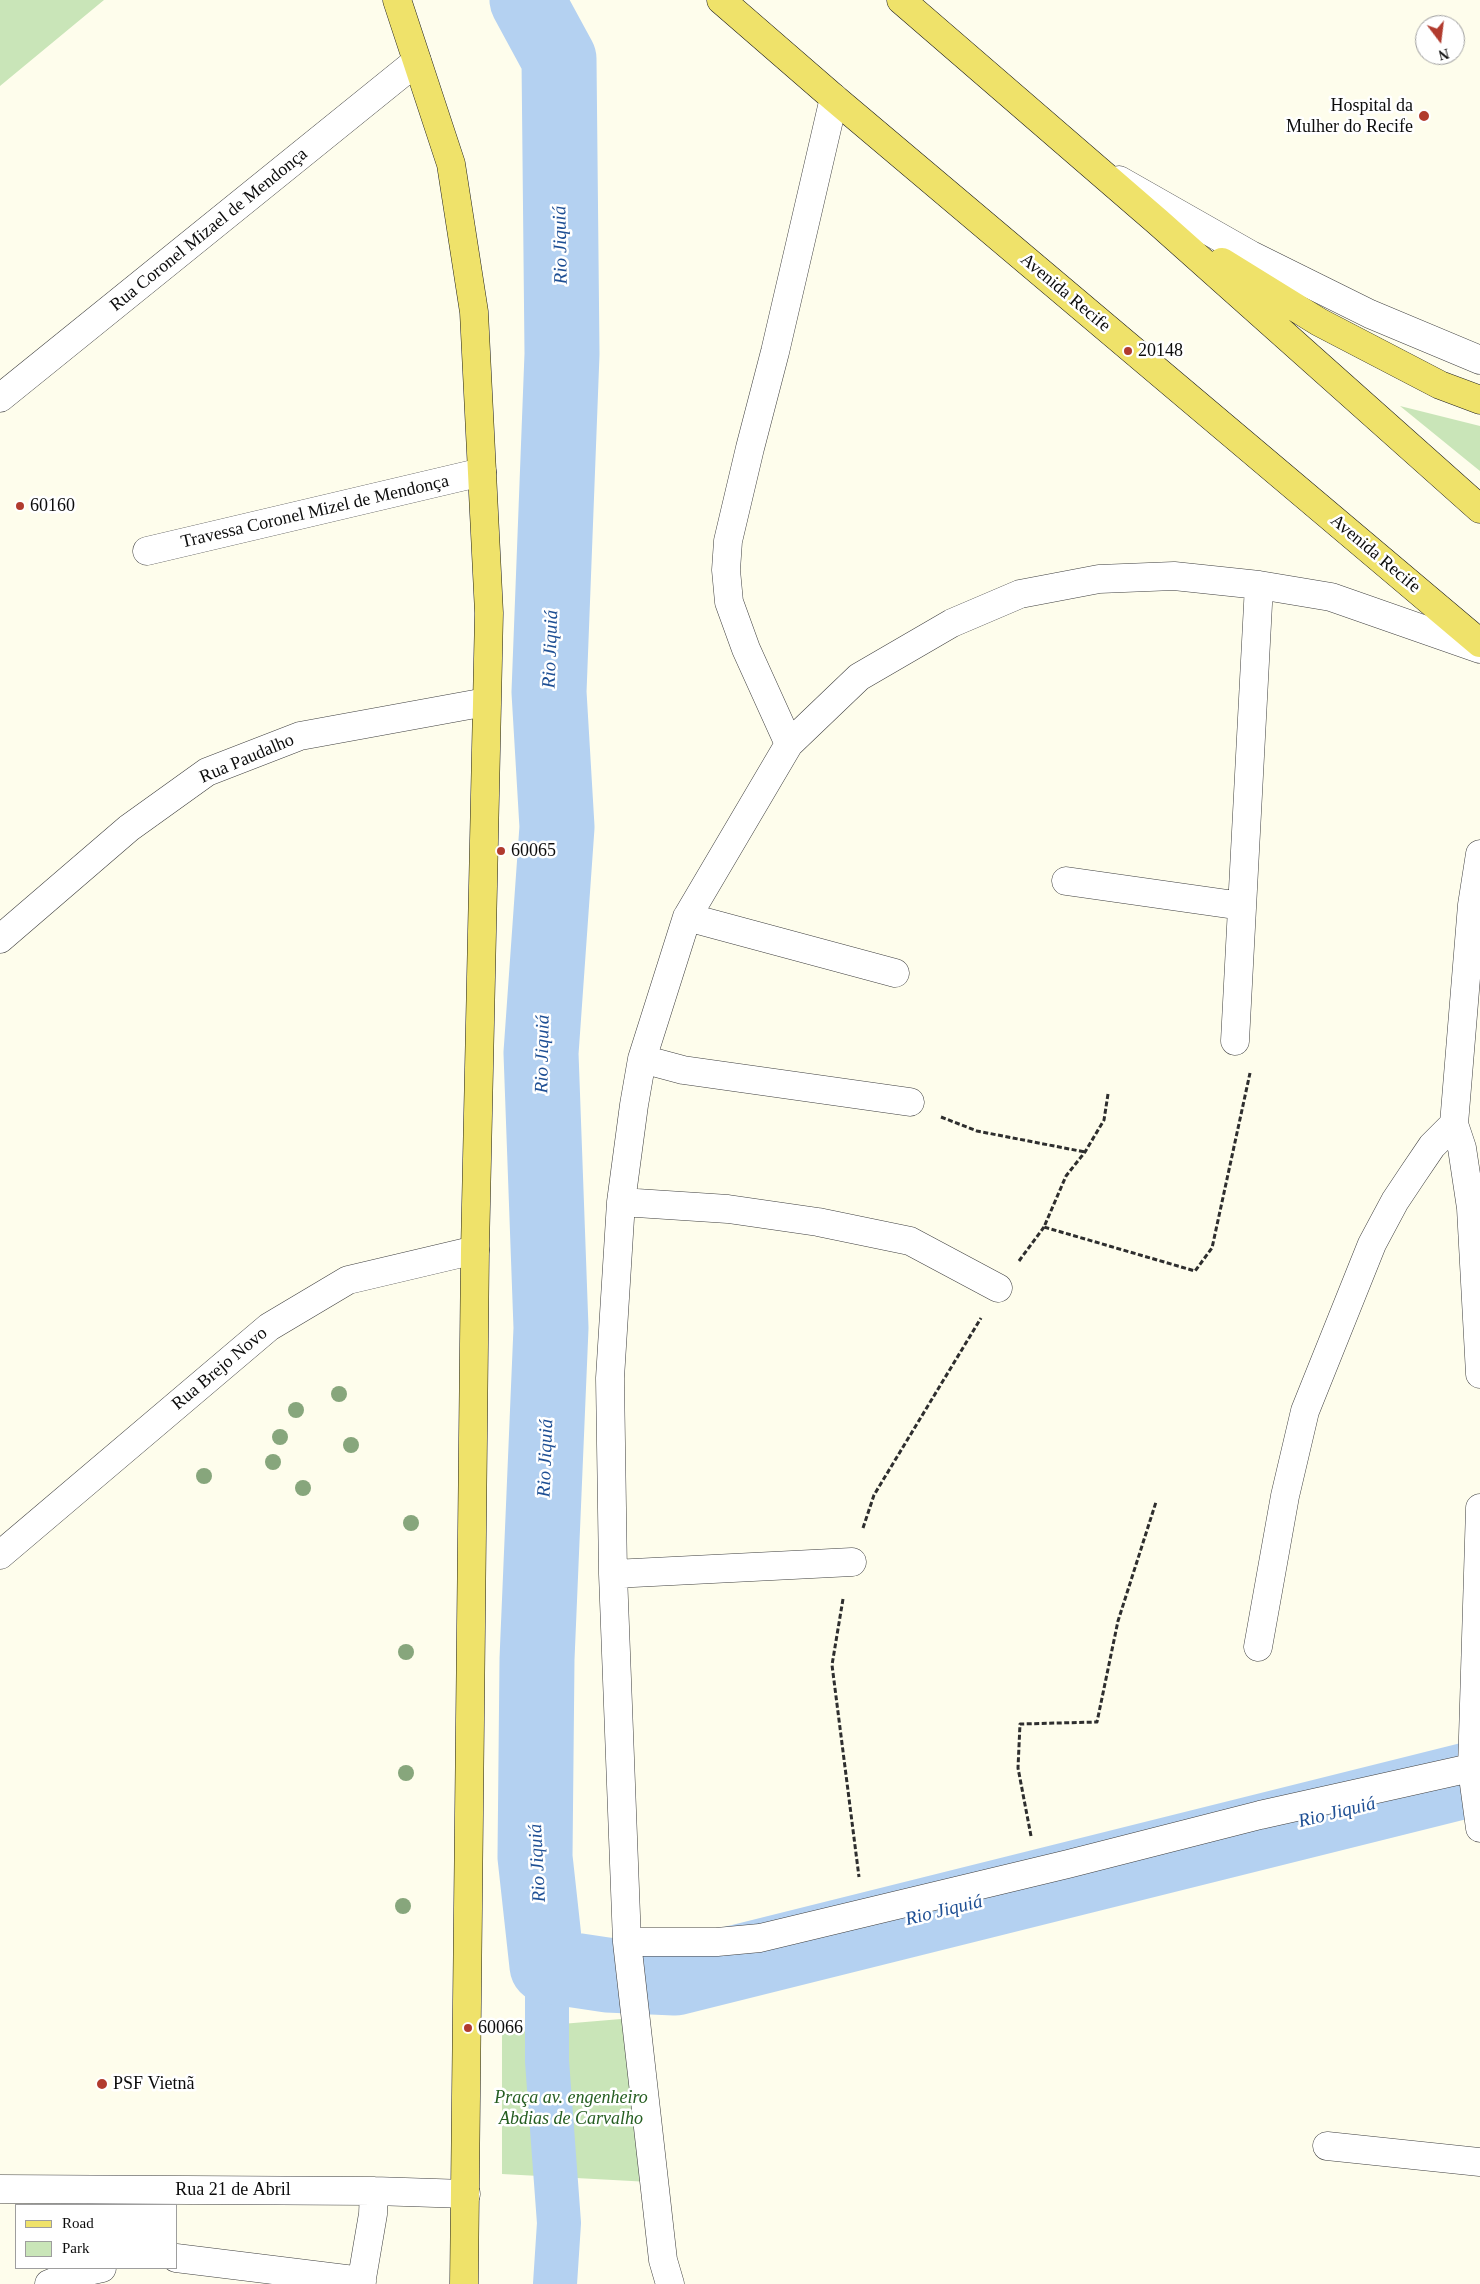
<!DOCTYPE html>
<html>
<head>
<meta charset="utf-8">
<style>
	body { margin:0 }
	#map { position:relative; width:1480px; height:2284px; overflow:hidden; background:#fefdec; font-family:Georgia,serif }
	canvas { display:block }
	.legend { position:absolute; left:15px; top:2204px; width:162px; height:65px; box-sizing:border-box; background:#fff; border:1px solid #9e9e9e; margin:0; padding:6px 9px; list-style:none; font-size:15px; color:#0c0c0c }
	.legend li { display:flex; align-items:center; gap:10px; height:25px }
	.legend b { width:25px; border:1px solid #9e9e9e }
	.north { position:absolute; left:1415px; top:15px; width:50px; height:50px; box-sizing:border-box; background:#fff; border:1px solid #9e9e9e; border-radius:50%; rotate:165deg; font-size:14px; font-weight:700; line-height:20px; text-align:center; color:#0c0c0c }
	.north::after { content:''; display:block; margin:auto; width:18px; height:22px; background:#b13b2e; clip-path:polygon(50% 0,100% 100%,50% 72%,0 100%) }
</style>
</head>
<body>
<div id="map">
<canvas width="1480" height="2284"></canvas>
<ul class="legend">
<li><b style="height:6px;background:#efe26a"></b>Road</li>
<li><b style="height:14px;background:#c9e5b8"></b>Park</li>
</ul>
<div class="north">N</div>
</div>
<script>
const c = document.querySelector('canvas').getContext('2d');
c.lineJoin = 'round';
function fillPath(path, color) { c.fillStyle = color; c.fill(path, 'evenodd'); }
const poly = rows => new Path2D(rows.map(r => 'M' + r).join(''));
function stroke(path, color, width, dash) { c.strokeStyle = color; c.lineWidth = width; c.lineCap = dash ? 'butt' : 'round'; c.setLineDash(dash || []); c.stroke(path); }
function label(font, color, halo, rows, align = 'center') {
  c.font = font + ' Georgia,serif'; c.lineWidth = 5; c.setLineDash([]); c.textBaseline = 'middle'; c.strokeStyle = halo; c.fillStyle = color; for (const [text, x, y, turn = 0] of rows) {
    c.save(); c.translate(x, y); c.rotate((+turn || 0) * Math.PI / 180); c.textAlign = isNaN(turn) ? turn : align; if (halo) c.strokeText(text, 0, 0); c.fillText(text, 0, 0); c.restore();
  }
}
fillPath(poly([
	[0,0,104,0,0,86],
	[1400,406,1480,426,1480,471,1475,467],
	[633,2018,650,2182,502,2174,502,2029]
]), '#c9e5b8');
stroke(poly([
	[547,1966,547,2061,559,2223,555,2284]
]), '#b4d1f1', 44);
stroke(poly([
	[527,0,559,59,562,354,549,692,557,827,541,1053,551,1328,537,1659,535,1857,547,1966,607,1975,675,1978,1468,1780]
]), '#b4d1f1', 75);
const minor = poly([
	[1119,180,1251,255,1370,314,1480,360],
	[0,398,417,61],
	[147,551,482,472],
	[789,744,746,649,729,602,726,570,728,541,750,448,775,352,834,98],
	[1066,881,1242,906],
	[687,917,895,973],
	[0,939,129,828,207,772,300,736,486,702],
	[1235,1041,1259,585],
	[642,1059,683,1070,910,1102],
	[1454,1124,1462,1148,1471,1208,1480,1374],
	[621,1202,728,1209,818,1222,910,1241,998,1288],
	[1480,1508,1472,1769,1480,1828],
	[0,1555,269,1327,348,1280,475,1250],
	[613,1574,852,1562],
	[1258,1647,1285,1496,1305,1411,1372,1244,1395,1201,1413,1174,1432,1146,1454,1124,1472,905,1480,854],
	[627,1942,717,1942,760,1938,1068,1864,1260,1815,1480,1766],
	[1327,2146,1480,2162],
	[0,2189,374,2191,466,2194],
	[176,2258,362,2281],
	[49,2284,71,2275,102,2268],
	[361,2284,373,2214,374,2191],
	[670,2284,663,2260,627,1942,613,1574,610,1378,621,1202,634,1105,642,1059,687,917,789,744,859,677,952,623,1020,594,1099,579,1174,576,1259,585,1331,597,1480,649]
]);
const major = poly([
	[397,0,451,164,474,312,489,613,475,1250,464,2284],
	[721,0,834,98,1480,643],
	[901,0,1158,222,1480,509],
	[1222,262,1319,322,1440,385,1480,400]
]);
stroke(minor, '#3f3f3f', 29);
stroke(major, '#1d1d1d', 29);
stroke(poly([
	[1108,1094,1104,1120,1085,1152,1066,1176,1044,1227,1195,1271,1212,1248,1250,1073],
	[941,1117,977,1131,1085,1152],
	[1019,1261,1044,1227],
	[863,1528,874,1495,981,1318],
	[843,1599,832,1665,859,1877],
	[1031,1836,1018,1768,1020,1724,1097,1722,1118,1621,1156,1502]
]), '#2e2e2e', 3, [5, 2.5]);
stroke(minor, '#fff', 28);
stroke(major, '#efe26a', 28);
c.fillStyle = '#87a67c';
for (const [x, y] of [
	[339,1394],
	[296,1410],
	[280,1437],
	[351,1445],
	[273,1462],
	[204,1476],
	[303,1488],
	[411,1523],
	[406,1652],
	[406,1773],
	[403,1906]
]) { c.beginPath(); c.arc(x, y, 8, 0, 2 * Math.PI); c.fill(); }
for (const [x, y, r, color] of [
	[1424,116,6,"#b13b2e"],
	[1128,351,5,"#b13b2e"],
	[20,506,5,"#b13b2e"],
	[501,851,5,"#b13b2e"],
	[468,2028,5,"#b13b2e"],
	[102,2084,6,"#b13b2e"]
]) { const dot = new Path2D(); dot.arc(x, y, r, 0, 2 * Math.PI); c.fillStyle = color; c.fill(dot); stroke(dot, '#fff', 2); }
label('18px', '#0c0c0c', '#fff', [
	["Hospital da",1413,106,"right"],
	["Mulher do Recife",1413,127,"right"],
	["20148",1138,351],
	["60160",30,506],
	["60065",511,851],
	["60066",478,2028],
	["PSF Vietnã",113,2084]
], 'left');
label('18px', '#0c0c0c', '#fff', [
	["Rua Coronel Mizael de Mendonça",209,230,-39],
	["Avenida Recife",1065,293,40],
	["Travessa Coronel Mizel de Mendonça",315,512,-13],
	["Avenida Recife",1375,554,40],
	["Rua Paudalho",247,759,-23],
	["Rua Brejo Novo",220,1369,-40],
	["Rua 21 de Abril",233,2190]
]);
label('italic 18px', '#255e21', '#fff', [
	["Praça av. engenheiro",571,2098],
	["Abdias de Carvalho",571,2119]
]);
label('italic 19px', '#1e4f94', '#fff', [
	["Rio Jiquiá",561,245,-91],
	["Rio Jiquiá",551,649,-88],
	["Rio Jiquiá",543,1054,-89],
	["Rio Jiquiá",546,1458,-88],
	["Rio Jiquiá",1337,1813,-14],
	["Rio Jiquiá",538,1863,-93],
	["Rio Jiquiá",944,1911,-14]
]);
</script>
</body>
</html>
